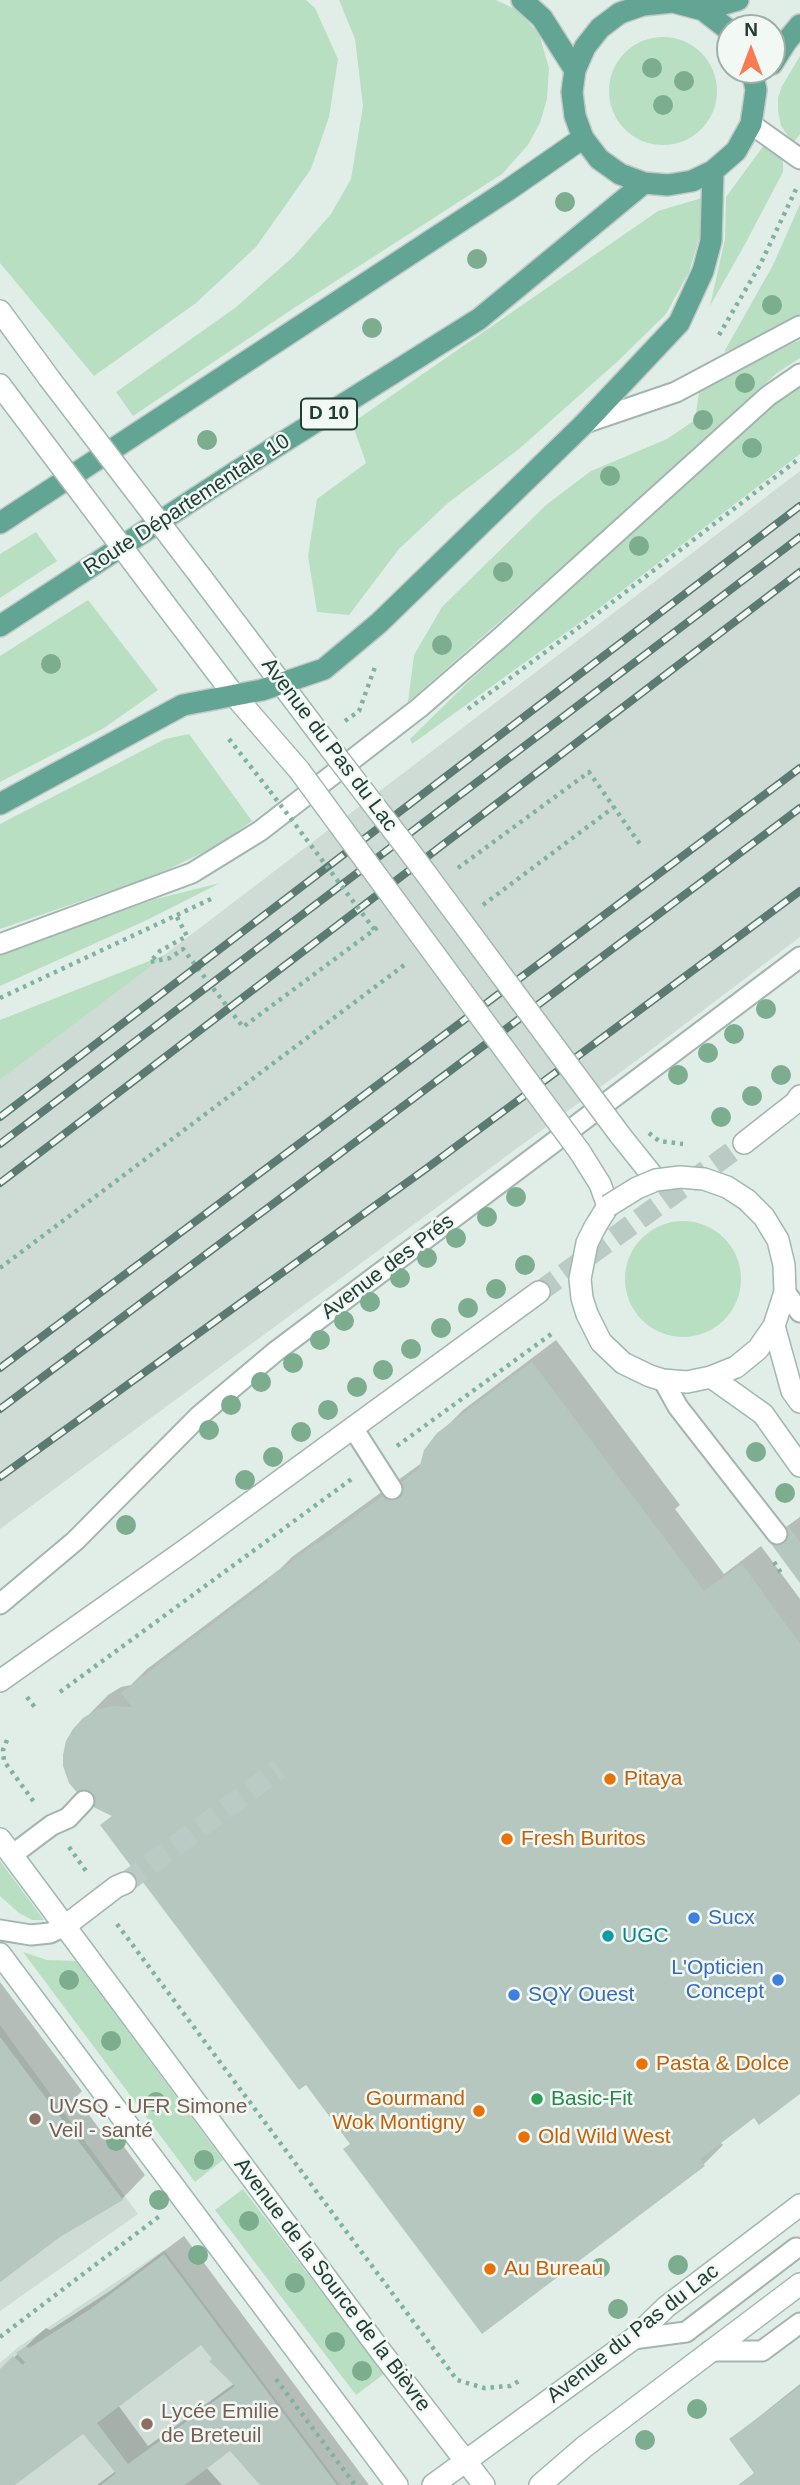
<!DOCTYPE html>
<html>
<head>
<meta charset="utf-8">
<style>
	body { margin:0 }
	#map { position:relative; width:800px; height:2485px; overflow:hidden; background:#e1ede7; font-family:Arial,sans-serif }
	canvas { display:block }
	.north { position:absolute; left:716px; top:14px; width:70px; height:70px; box-sizing:border-box; background:#f2f9f5; border:2px solid #9eaea9; border-radius:50%; rotate:0deg; font-size:19px; font-weight:700; line-height:28px; text-align:center; color:#203e36 }
	.north::after { content:''; display:block; margin:auto; width:24px; height:32px; background:#fa7a52; clip-path:polygon(50% 0,100% 100%,50% 72%,0 100%) }
</style>
</head>
<body>
<div id="map">
<canvas width="800" height="2485"></canvas>
<div class="north">N</div>
</div>
<script>
const c = document.querySelector('canvas').getContext('2d');
c.lineJoin = 'round';
function fillPath(path, color) { c.fillStyle = color; c.fill(path, 'evenodd'); }
const poly = rows => new Path2D(rows.map(r => 'M' + r).join(''));
function stroke(path, color, width, dash) { c.strokeStyle = color; c.lineWidth = width; c.lineCap = dash ? 'butt' : 'round'; c.setLineDash(dash || []); c.stroke(path); }
function label(font, color, halo, rows, align = 'center') {
  c.font = font + ' Arial,sans-serif'; c.lineWidth = 5; c.setLineDash([]); c.textBaseline = 'middle'; c.strokeStyle = halo; c.fillStyle = color; for (const [text, x, y, turn = 0] of rows) {
    c.save(); c.translate(x, y); c.rotate((+turn || 0) * Math.PI / 180); c.textAlign = isNaN(turn) ? turn : align; if (halo) c.strokeText(text, 0, 0); c.fillText(text, 0, 0); c.restore();
  }
}
fillPath(poly([
	[800,471,800,937,652,1049,0,1529,0,1080],
	[0,2025,138,2214,0,2311],
	[164,2250,340,2485,0,2485,0,2363,17,2348]
]), '#cfdcd6');
fillPath(poly([
	[0,0,306,0,315,8,338,59,329,117,311,169,256,247,196,303,94,376,0,263],
	[339,0,496,0,517,10,539,34,549,68,547,99,540,123,528,145,502,174,294,308,133,416,116,392,235,308,294,256,331,214,351,179,363,106,355,39],
	'609 91a54 54 0 1 1 108 0a54 54 0 1 1-108 0Z',
	[800,56,800,134,793,143,781,126,778,111,778,98,782,86],
	[767,141,783,159,783,172,744,246,710,306,725,239,726,197],
	[702,198,702,229,689,272,666,314,618,361,519,449,448,503,399,549,349,615,317,612,308,556,317,499,366,463,352,423,658,211],
	[800,204,800,314,755,341,724,352,773,265],
	[800,340,800,358,777,373,578,553,408,702,414,655,442,607,546,505,591,471,667,439,695,420,699,392,749,363],
	[800,384,800,454,589,616,412,744,410,739,465,685,605,558,721,446],
	[36,532,57,561,0,598,0,554],
	[88,600,158,690,104,728,0,782,0,656],
	[189,734,252,821,215,847,154,876,0,929,0,824,165,739],
	[220,883,147,920,0,986,0,953,156,899],
	[167,954,0,1080,0,1020],
	'625 1279a58 58 0 1 1 116 0a58 58 0 1 1-116 0Z',
	[0,1861,44,1920,32,1920,19,1913,0,1896],
	[23,1952,47,1960,76,1961,223,2160,195,2182],
	[243,2189,384,2374,356,2395,215,2210]
]), '#b9dfc3');
fillPath(poly([
	[556,1340,680,1505,675,1509,724,1574,761,1546,800,1599,800,2092,754,2116,720,2142,723,2145,703,2165,352,2144,113,1815,74,1730,108,1695,121,1687,131,1685,147,1669,280,1569,292,1557,423,1462,439,1434,463,1410],
	[800,1517,800,1580,782,1530],
	[0,1982,82,2091,76,2097,103,2134,110,2128,145,2175,122,2199,69,2229,0,2282],
	[184,2236,369,2485,262,2485,230,2448,206,2467,222,2485,97,2485,116,2471,83,2432,12,2485,0,2485,0,2371,40,2333,46,2328,50,2330,110,2291],
	[202,2343,235,2383,148,2446,118,2405],
	[800,2384,800,2485,739,2485,756,2472,731,2439]
]), '#0003');
fillPath(poly([
	[532,1362,704,1591,742,1564,800,1644,800,2094,759,2125,754,2118,700,2159,705,2166,482,2334,343,2149,350,2144,306,2085,299,2090,100,1825,112,1816,87,1804,69,1783,63,1766,63,1755,66,1741,73,1729,83,1718,96,1710,112,1706,132,1707,121,1693,268,1582,267,1580,316,1543,317,1545,419,1469,424,1450,437,1433],
	[788,1526,800,1542,800,1583,769,1541],
	[0,2037,123,2200,60,2237,0,2282],
	[164,2254,337,2485,260,2485,230,2451,185,2485,101,2485,116,2473,83,2434,15,2485,0,2485,0,2369,13,2356,23,2365,25,2362,16,2353,26,2346,29,2348,89,2310],
	[201,2345,212,2359,209,2361,235,2386,128,2464,97,2423],
	[800,2387,800,2485,738,2485,754,2473,729,2439]
]), '#b6c7c0');
stroke(poly([
	[539,1292,744,1143],
	[125,1883,279,1769]
]), '#bacac4', 21, [21, 10]);
const service = poly([
	[751,124,800,159],
	[585,423,676,392,800,326],
	[0,944,192,873,260,831,419,708,500,638,768,396,800,374],
	[785,1292,800,1312],
	[663,1380,678,1407,777,1534],
	[353,1428,392,1489],
	[0,1604,75,1541,199,1416,275,1352,800,957],
	[12,1855,52,1825,68,1818,84,1801],
	[0,1930,31,1935,50,1933,65,1926],
	[633,2339,686,2332,796,2248],
	[710,2351,762,2351,800,2323]
]);
const minor = poly([
	[744,1143,795,1103,800,1096],
	[0,1681,188,1548,539,1292],
	[65,1926,116,1887,125,1883]
]);
const secondary = poly([
	[0,311,49,378],
	[0,385,12,401],
	[201,577,330,748],
	[164,603,234,695,299,770],
	[620,1135,656,1180],
	[580,1152,600,1184,608,1206,595,1227],
	[587,1314,601,1342,623,1363,650,1376,663,1380,687,1382,711,1377,736,1367,758,1349,774,1326,785,1292,784,1265,778,1240,764,1217,747,1200],
	[774,1326,792,1391,800,1402],
	[711,1377,763,1414,800,1466],
	[0,1839,382,2353,484,2485],
	[0,1954,397,2485],
	[433,2485,633,2339,666,2307,800,2205],
	[540,2485,584,2447,800,2284]
]);
const primary = poly([
	[522,0,542,18,575,70],
	[703,10,738,0],
	[730,31,703,10,673,2,643,5,620,13,600,28,585,47,575,70,572,92,575,116,583,138,599,159,620,174,644,183,668,185,692,181,713,171,736,151,751,124,756,90,752,70],
	[772,64,786,42,800,25],
	[0,523,508,190,583,138],
	[0,626,234,473,479,319,644,183],
	[0,804,183,705,262,690,324,669,379,623,585,423,679,323,703,271,711,241,713,171]
]);
stroke(service, '#a3b5ae', 23);
stroke(minor, '#a3b5ae', 24);
stroke(secondary, '#9fb9b0', 24);
stroke(primary, '#c1c9c7', 24);
stroke(poly([
	[719,335,760,265,798,185],
	[468,709,593,617,800,458],
	[345,721,359,711,375,667],
	[229,739,269,790],
	[458,868,589,772,642,847],
	[483,905,614,807],
	[177,917,187,936,160,951,150,962,170,958,183,949,243,1027,378,927],
	[0,998,211,899],
	[0,1268,407,963],
	[397,1446,554,1332],
	[774,1562,783,1576],
	[60,1692,353,1478],
	[27,1697,37,1710],
	[7,1740,3,1750,4,1761,34,1802],
	[69,1847,86,1871],
	[117,1924,457,2380,484,2388,510,2386,521,2380],
	[0,2337,161,2215],
	[276,2379,355,2485]
]), '#80b2a2', 4.5, [3.5, 5]);
stroke(service, '#fff', 19);
stroke(minor, '#fff', 21);
stroke(secondary, '#fff', 21);
stroke(primary, '#63a594', 21);
const rail = poly([
	[0,1117,800,506],
	[0,1144,800,537],
	[0,1183,800,572],
	[0,1368,800,768],
	[0,1409,800,808],
	[0,1477,427,1168,800,891]
]);
stroke(rail, '#5b7a71', 8);
stroke(rail, '#f2f9f5', 5, [16]);
const secondaryBridge = poly([
	[49,378,201,577],
	[12,401,164,603],
	[330,748,410,852,620,1135],
	[299,770,580,1152],
	[608,1206,637,1188,656,1180,680,1177,704,1179,727,1187,747,1200],
	[587,1314,582,1298,580,1279,587,1243,595,1227]
]);
stroke(secondaryBridge, '#9fb9b0', 24, []);
stroke(poly([
	[270,791,377,933],
	[649,1133,659,1141,683,1144]
]), '#80b2a2', 4.5, [3.5, 5]);
stroke(secondaryBridge, '#fff', 21);
c.fillStyle = '#7bad8e';
for (const [x, y] of [
	[652,68],
	[684,81],
	[663,105],
	[565,202],
	[477,259],
	[772,305],
	[372,328],
	[745,383],
	[703,420],
	[207,440],
	[752,448],
	[610,476],
	[639,546],
	[503,572],
	[442,645],
	[51,664],
	[766,1009],
	[734,1034],
	[708,1053],
	[678,1075],
	[781,1075],
	[752,1096],
	[721,1117],
	[516,1197],
	[487,1217],
	[456,1238],
	[427,1258],
	[525,1265],
	[400,1278],
	[496,1289],
	[370,1302],
	[468,1308],
	[344,1321],
	[441,1328],
	[320,1340],
	[411,1349],
	[293,1363],
	[383,1370],
	[261,1382],
	[357,1387],
	[231,1405],
	[328,1410],
	[209,1430],
	[301,1432],
	[756,1452],
	[273,1457],
	[245,1480],
	[785,1493],
	[126,1525],
	[69,1980],
	[111,2041],
	[156,2102],
	[116,2141],
	[204,2160],
	[159,2200],
	[249,2221],
	[198,2255],
	[678,2265],
	[600,2268],
	[295,2283],
	[618,2309],
	[335,2342],
	[362,2371],
	[697,2409],
	[645,2440]
]) { c.beginPath(); c.arc(x, y, 10, 0, 2 * Math.PI); c.fill(); }
for (const [x, y, r, color] of [
	[610,1779,7,"#e8710a"],
	[507,1839,7,"#e8710a"],
	[694,1918,7,"#3f7fe0"],
	[608,1936,7,"#0f9aa8"],
	[778,1980,7,"#3f7fe0"],
	[514,1995,7,"#3f7fe0"],
	[642,2064,7,"#e8710a"],
	[537,2099,7,"#2e9e5b"],
	[479,2111,7,"#e8710a"],
	[35,2119,7,"#8d6e63"],
	[524,2137,7,"#e8710a"],
	[490,2269,7,"#e8710a"],
	[147,2424,7,"#8d6e63"]
]) { const dot = new Path2D(); dot.arc(x, y, r, 0, 2 * Math.PI); c.fillStyle = color; c.fill(dot); stroke(dot, '#f2f9f5', 2.5); }
for (const [x, y, w] of [
	[329,414,56]
]) { const box = new Path2D(); box.roundRect(x - w / 2, y - 15.5, w, 31, 5); c.fillStyle = '#f2f9f5'; c.fill(box); stroke(box, '#203e36', 2); }
label('bold 19px', '#203e36', null, [
	["D 10",329,414]
]);
label('21px', '#203e36', '#f2f9f5', [
	["Route Départementale 10",187,505,-33],
	["Avenue du Pas du Lac",329,745,53],
	["Avenue des Prés",388,1267,-37],
	["Avenue de la Source de la Bièvre",332,2285,53],
	["Avenue du Pas du Lac",633,2334,-38]
]);
label('21px', '#c56008', '#f2f9f5', [
	["Pitaya",624,1779],
	["Fresh Buritos",521,1839],
	["Pasta & Dolce",656,2064],
	["Gourmand",465,2099,"right"],
	["Wok Montigny",465,2123,"right"],
	["Old Wild West",538,2137],
	["Au Bureau",504,2269]
], 'left');
label('21px', '#366cbe', '#f2f9f5', [
	["Sucx",708,1918],
	["L'Opticien",764,1968,"right"],
	["Concept",764,1992,"right"],
	["SQY Ouest",528,1995]
], 'left');
label('21px', '#0d838f', '#f2f9f5', [
	["UGC",622,1936]
], 'left');
label('21px', '#27864d', '#f2f9f5', [
	["Basic-Fit",551,2099]
], 'left');
label('21px', '#785e54', '#f2f9f5', [
	["UVSQ - UFR Simone",49,2107],
	["Veil - santé",49,2131],
	["Lycée Emilie",161,2412],
	["de Breteuil",161,2436]
], 'left');
</script>
</body>
</html>
